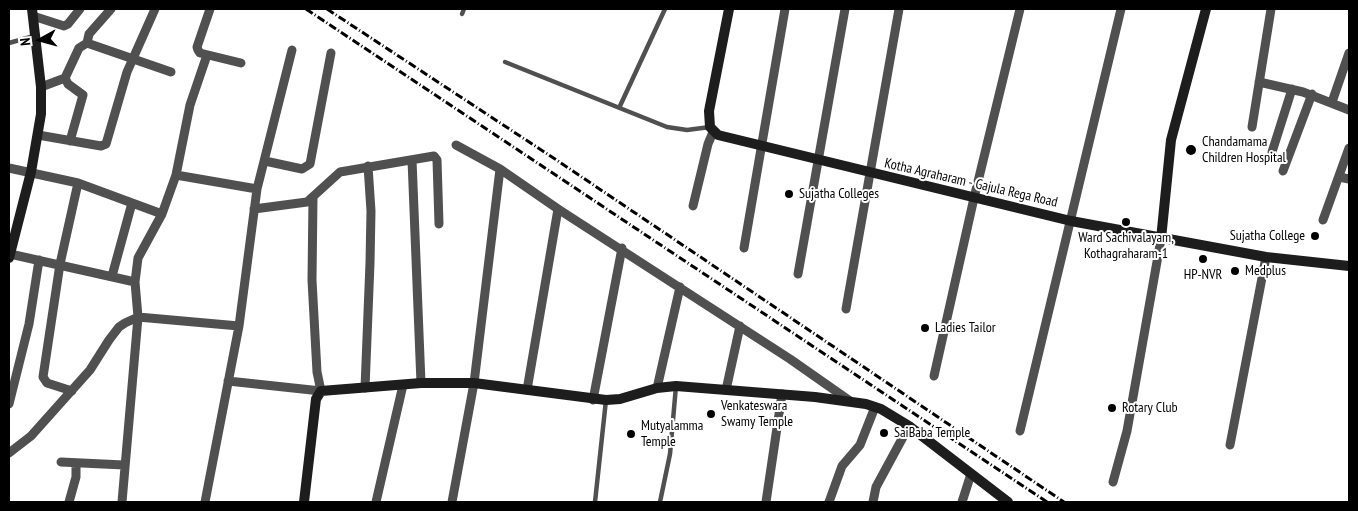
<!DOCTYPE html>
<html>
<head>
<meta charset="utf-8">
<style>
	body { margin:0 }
	#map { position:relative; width:1358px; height:511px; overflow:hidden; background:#fff; font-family:"PT Sans Narrow",sans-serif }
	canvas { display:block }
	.frame { position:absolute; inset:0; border:10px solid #000; pointer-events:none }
	.north { position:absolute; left:15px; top:15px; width:50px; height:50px; -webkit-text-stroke:4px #fff; paint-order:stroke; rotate:263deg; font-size:14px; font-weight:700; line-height:20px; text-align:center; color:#000 }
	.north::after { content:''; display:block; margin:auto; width:18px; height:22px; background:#000; clip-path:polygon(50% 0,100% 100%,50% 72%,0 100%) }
</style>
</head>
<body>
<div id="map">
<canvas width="1358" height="511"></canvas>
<div class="frame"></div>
<div class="north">N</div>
</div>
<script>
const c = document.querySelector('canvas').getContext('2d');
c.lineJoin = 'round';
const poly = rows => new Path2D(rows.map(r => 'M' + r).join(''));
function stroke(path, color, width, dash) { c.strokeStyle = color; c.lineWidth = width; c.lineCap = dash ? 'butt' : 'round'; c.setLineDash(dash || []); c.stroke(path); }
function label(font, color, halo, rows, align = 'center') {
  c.font = font + ' "PT Sans Narrow",sans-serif'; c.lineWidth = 4; c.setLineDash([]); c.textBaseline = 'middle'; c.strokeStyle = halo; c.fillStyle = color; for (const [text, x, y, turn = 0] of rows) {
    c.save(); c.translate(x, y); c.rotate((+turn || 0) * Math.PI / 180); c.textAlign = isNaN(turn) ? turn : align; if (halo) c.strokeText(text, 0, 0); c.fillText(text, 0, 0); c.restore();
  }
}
stroke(poly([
	[462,14,464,9],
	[9,43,34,36],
	[505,62,667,127,687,130,710,127],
	[620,106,665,9],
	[595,502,606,400],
	[660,502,670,454,676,386]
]), '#505050', 4.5);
stroke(poly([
	[210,9,197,47,198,50,200,53,241,63],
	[33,16,64,26,68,24,80,9],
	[87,43,89,34,111,9],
	[65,78,68,84,83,95,70,141],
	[1259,82,1303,92,1349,110],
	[41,87,65,78,79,48,87,43,171,72],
	[1332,102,1349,53],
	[1252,127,1271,9],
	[38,135,101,146,106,144,127,72,155,9],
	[456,145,500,169,558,209,790,359,850,401],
	[1272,152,1292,89],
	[412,160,421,383],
	[265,161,302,169,310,164,331,53],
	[9,168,78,183,162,214],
	[1283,171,1312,94],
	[176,175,257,189],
	[1339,177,1349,179],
	[693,206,708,144,713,132],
	[254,209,307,202,340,172,434,156,437,160,439,224],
	[1323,220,1349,148],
	[744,248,785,9],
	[10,254,135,282],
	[798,274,845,9],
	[112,276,132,203],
	[846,309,899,9],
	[934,376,974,198,1020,9],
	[228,381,321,391,317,372,312,280,313,198],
	[365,388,370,263,371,211,368,166],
	[657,388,680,287],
	[527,390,558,209],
	[726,390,740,326],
	[72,391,47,383,43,377,60,264,78,183],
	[593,400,622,248],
	[9,404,29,324,39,260],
	[1020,431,1121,9],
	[1230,445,1266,257],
	[9,453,31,436,90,370,109,340,119,327,125,323,138,317,239,326],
	[61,462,124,465],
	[1113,482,1127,431,1161,239],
	[69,502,76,477,76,463],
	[122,502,138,317,135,282,138,258,162,214,176,175,190,105,207,55],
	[205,502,239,326,257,189,292,50],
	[376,502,403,385],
	[452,502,474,383,500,169],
	[766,502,782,394],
	[829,502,842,466,860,445,875,407],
	[873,502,876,487,909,426],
	[962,502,971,474]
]), '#505050', 9);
stroke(poly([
	[729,9,709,111,710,127,718,135,1071,221,1266,257,1349,266],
	[1161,239,1171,140,1206,9],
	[9,258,31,172,41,114,41,87,32,9],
	[304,502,316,399,321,391,421,383,474,383,606,400,620,399,657,388,676,386,815,397,866,404,881,409,909,426,1008,502]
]), '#1d1d1d', 10);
stroke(poly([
	[306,9,1047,502],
	[327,9,558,161,1064,502]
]), '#000', 3, [8, 2.5, 1, 2.5]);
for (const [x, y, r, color] of [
	[1191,150,6,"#000"],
	[789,194,5,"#000"],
	[1126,222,5,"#000"],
	[1315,236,5,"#000"],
	[1203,259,5,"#000"],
	[1235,271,5,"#000"],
	[925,328,5,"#000"],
	[1112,408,5,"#000"],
	[711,414,5,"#000"],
	[884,433,5,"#000"],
	[631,434,5,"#000"]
]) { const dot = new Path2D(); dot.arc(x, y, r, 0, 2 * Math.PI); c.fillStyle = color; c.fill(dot); stroke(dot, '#fff', 2); }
label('14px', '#000', '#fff', [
	["Chandamama",1202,142],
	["Children Hospital",1202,158],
	["Sujatha Colleges",799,194],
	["Sujatha College",1305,236,"right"],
	["Ward Sachivalayam,",1126,238,"center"],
	["Kothagraharam-1",1126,254,"center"],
	["Medplus",1245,271],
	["HP-NVR",1203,275,"center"],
	["Ladies Tailor",935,328],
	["Venkateswara",721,406],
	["Swamy Temple",721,422],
	["Rotary Club",1122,408],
	["Mutyalamma",641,426],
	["Temple",641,442],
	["SaiBaba Temple",894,433]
], 'left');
label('14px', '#000', '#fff', [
	["Kotha Agraharam - Gajula Rega Road",971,183,13]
]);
</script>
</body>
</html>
